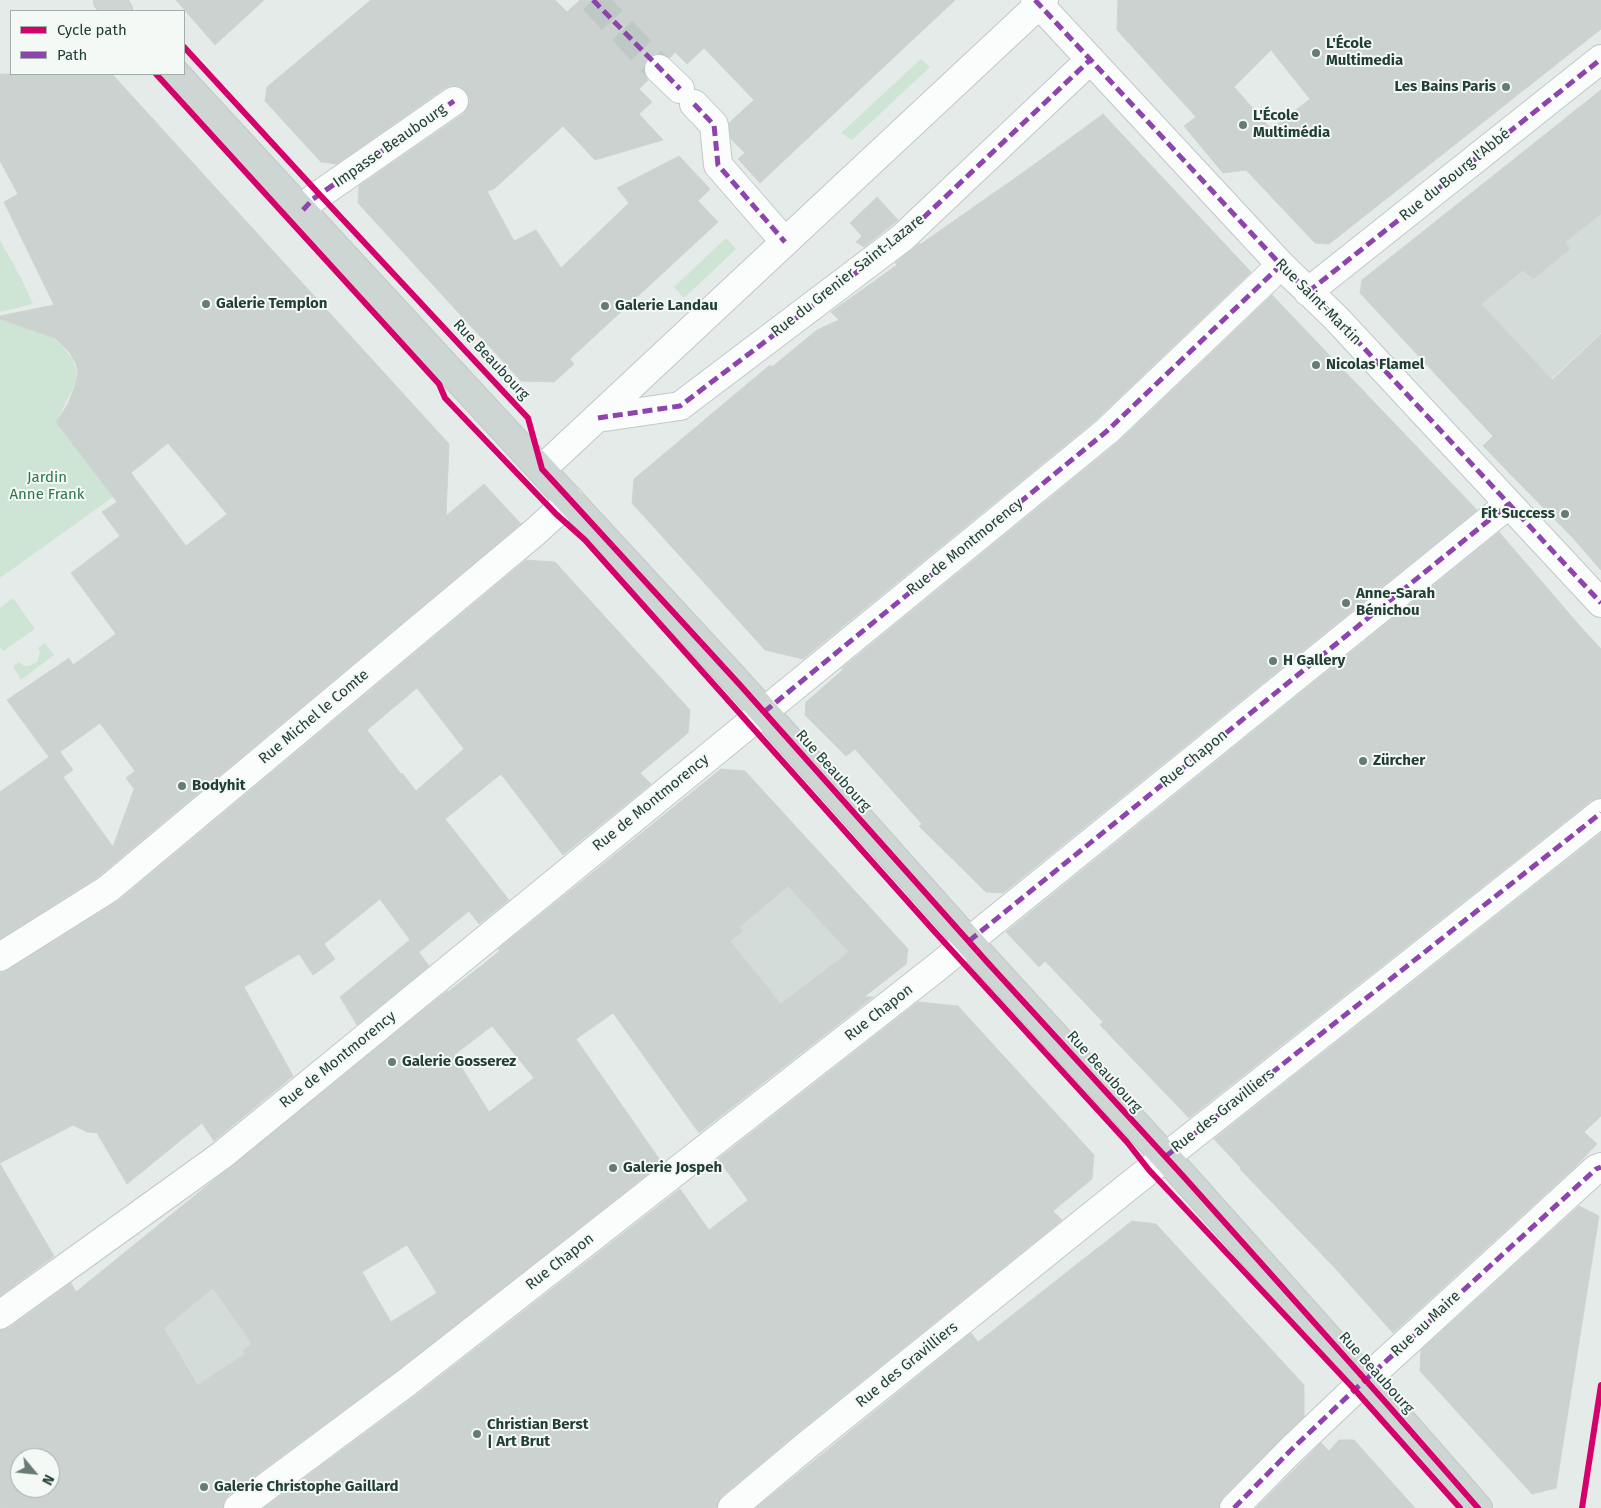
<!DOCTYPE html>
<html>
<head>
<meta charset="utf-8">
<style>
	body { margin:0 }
	#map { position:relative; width:1601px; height:1508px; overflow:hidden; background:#e5ebe8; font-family:"Fira Sans",sans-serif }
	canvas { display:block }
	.legend { position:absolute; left:10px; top:10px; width:175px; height:65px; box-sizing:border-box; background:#f4f9f6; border:1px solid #a0afaa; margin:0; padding:6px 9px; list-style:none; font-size:15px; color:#223f37 }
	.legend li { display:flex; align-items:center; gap:10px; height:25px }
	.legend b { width:25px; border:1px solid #a0afaa }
	.north { position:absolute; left:10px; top:1448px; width:50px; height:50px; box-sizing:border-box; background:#f4f9f6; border:1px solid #a0afaa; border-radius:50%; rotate:118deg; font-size:14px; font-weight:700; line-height:20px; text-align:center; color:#223f37 }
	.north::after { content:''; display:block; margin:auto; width:18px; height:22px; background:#667b75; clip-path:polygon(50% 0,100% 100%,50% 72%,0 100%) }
</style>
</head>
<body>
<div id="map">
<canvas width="1601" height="1508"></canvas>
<ul class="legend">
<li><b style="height:6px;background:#d6006c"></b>Cycle path</li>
<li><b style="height:6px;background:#8e44ad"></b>Path</li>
</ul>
<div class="north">N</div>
</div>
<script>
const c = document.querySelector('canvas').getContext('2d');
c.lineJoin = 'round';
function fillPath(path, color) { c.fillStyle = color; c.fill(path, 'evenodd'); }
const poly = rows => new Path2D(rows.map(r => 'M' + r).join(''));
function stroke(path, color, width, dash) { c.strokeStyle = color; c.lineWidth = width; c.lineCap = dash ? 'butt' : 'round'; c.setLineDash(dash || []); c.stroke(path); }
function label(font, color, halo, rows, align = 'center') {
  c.font = font + ' "Fira Sans",sans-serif'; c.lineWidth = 4; c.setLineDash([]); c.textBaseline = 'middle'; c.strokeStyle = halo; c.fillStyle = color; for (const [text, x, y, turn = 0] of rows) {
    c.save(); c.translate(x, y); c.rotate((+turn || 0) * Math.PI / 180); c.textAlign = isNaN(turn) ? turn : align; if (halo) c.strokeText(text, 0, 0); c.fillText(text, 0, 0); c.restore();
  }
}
fillPath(poly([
	[1601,193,1601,333,1509,418,1493,436,1369,302],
	[798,829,908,949,906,964,849,1007,781,1004,729,940,727,924],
	[196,1195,262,1308,239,1326,252,1344,243,1351,247,1357,217,1415,121,1256]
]), '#d3dcd8');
fillPath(poly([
	[921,59,930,67,852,140,841,133],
	[726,238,736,249,684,298,674,287],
	[0,240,22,280,33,304,0,312],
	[0,319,54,338,64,348,73,360,77,373,74,386,56,422,113,497,0,578],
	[13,598,35,629,3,651,0,647,0,608],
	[45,643,54,655,21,680,13,666,19,662,24,666,29,666,37,662,40,652,38,648]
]), '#cee4d5');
const building = poly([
	[176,0,264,0,215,45,176,0],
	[371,0,555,0,567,12,580,0,955,0,760,183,738,159,745,153,731,139,729,123,754,100,704,48,687,64,675,52,670,58,662,54,654,54,648,58,644,65,644,73,648,80,639,89,652,102,639,114,663,140,595,160,563,126,494,189,487,191,514,241,536,230,561,268,629,203,617,188,679,156,710,189,698,201,718,222,570,359,574,364,554,382,521,381,358,203,359,186,463,114,468,107,470,100,466,92,460,87,453,85,445,88,337,164,321,162,265,101,267,87,371,0],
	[1118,0,1601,0,1601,29,1329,244,1315,243,1246,170,1223,173,1184,126,1196,117,1117,30,1118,0],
	[1271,50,1310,99,1271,129,1234,87,1271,50],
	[0,74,112,74,449,444,446,516,484,484,521,524,99,876,0,939,0,792,49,757,7,700,69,658,73,665,116,634,71,573,120,536,102,512,117,502,56,422,68,404,75,386,78,372,76,364,70,353,55,338,0,319,0,316,54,305,4,202,18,194,0,161,0,74],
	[168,443,227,514,186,546,131,473,168,443],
	[100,723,135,771,126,778,134,789,113,847,63,777,73,770,60,752,100,723],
	[1601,90,1601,214,1565,242,1570,249,1533,279,1523,270,1481,304,1552,380,1601,334,1601,570,1572,537,1483,446,1493,436,1360,293,1362,280,1601,90],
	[1103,114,1251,272,1097,419,803,659,765,650,632,503,634,479,770,365,772,367,817,330,839,320,831,312,897,265,895,263,920,243,921,244,1028,169,1103,114],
	[877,197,898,220,864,247,856,242,862,236,850,223,877,197],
	[1272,295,1477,510,1003,893,986,892,919,826,922,824,855,749,846,756,805,715,806,702,844,669,841,669,1117,443,1272,295],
	[1499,532,1579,625,1601,649,1601,798,1591,801,1189,1118,1100,1025,1103,1022,1045,961,1039,967,1006,932,1499,532],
	[526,560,555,562,690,710,688,733,640,773,651,784,563,855,501,774,445,819,509,900,479,924,469,911,419,952,380,899,324,944,335,959,313,975,299,954,244,987,293,1076,214,1141,202,1123,127,1184,97,1133,87,1132,73,1125,0,1163,0,973,8,970,118,901,526,560],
	[417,688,464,749,416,791,402,773,401,774,367,730,417,688],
	[721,769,745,771,908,949,906,964,864,997,873,997,699,1133,613,1013,576,1039,662,1163,397,1371,229,1495,224,1501,223,1508,0,1508,0,1330,9,1328,71,1283,76,1292,447,991,448,992,500,951,498,949,721,769],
	[788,886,849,952,781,1004,730,941,743,931,739,927,788,886],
	[492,1026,534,1078,489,1112,454,1055,492,1026],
	[407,1245,437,1293,391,1322,362,1272,407,1245],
	[213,1288,252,1344,243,1351,245,1354,198,1385,164,1328,213,1288],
	[20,1458,50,1458,50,1488,20,1488,20,1458],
	[1601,833,1601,1116,1584,1132,1597,1144,1575,1167,1393,1333,1335,1268,1240,1169,1241,1168,1214,1139,1601,833],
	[410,940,429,966,357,1025,340,997,410,940],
	[918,1002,958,1006,1094,1155,1092,1179,1053,1211,1062,1220,796,1434,722,1496,718,1502,717,1508,264,1508,415,1396,680,1189,709,1230,748,1200,718,1159,918,1002],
	[0,1164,54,1256,0,1296,0,1164],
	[1579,1206,1599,1216,1566,1424,1556,1488,1532,1494,1420,1371,1421,1350,1579,1206],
	[1132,1221,1156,1224,1304,1385,1304,1417,1223,1497,1219,1504,1219,1508,756,1508,971,1333,978,1342,1132,1221],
	[1339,1440,1354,1440,1415,1508,1256,1508,1321,1443,1329,1451,1339,1440]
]);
fillPath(building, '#ccd2cf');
stroke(building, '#ced4d1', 1);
stroke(poly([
	[593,0,659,69]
]), '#bec9c5', 28, [28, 14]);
const minor = poly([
	[1035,0,1281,265,1336,318,1601,603],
	[659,69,680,89],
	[694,104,714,125,718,165,785,242],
	[303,210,313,199,454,101],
	[1308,292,1601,59],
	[598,418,680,406,902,238,1090,60],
	[542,469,1044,0],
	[0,957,108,889,535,532,570,500],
	[0,1315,222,1155,1107,431,1281,265],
	[238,1508,406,1383,936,968,1509,504],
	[732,1508,806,1446,1129,1186,1601,813],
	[1234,1508,1290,1451,1349,1395,1596,1169,1601,1167]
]);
const major = poly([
	[108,0,118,11],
	[176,74,740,685,988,963,1184,1177,1387,1404,1478,1508]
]);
stroke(minor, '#c2c8c5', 30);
stroke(major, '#c1cac7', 30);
stroke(minor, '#fbfcfc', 28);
stroke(major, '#ced6d4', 28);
stroke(poly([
	[593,0,680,89],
	[1035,0,1281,265,1336,318,1601,603],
	[694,104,714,125,718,165,785,242],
	[303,210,313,199,454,101],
	[1308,292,1601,59],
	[598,418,680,406,902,238,1090,60],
	[764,712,1107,431,1281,265],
	[969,941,1509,504],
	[1165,1157,1601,813],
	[1234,1508,1290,1451,1349,1395,1596,1169,1601,1167]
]), '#8e44ad', 5, [10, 5]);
stroke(poly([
	[184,47,320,195,528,418,542,469,740,685,988,963,1184,1177,1387,1404,1478,1508],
	[156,74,439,384,445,398,556,514,585,540,934,931,1127,1142,1149,1170,1355,1390,1460,1508],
	[1582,1508,1601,1385]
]), '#d6006c', 6);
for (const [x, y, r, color] of [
	[1316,53,5,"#667b75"],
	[1506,87,5,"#667b75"],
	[1243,125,5,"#667b75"],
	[206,304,5,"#667b75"],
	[605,306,5,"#667b75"],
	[1316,365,5,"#667b75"],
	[1565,514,5,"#667b75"],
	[1346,603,5,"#667b75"],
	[1273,661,5,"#667b75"],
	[1363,761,5,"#667b75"],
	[182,786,5,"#667b75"],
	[392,1062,5,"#667b75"],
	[613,1168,5,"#667b75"],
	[477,1434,5,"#667b75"],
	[204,1487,5,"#667b75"]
]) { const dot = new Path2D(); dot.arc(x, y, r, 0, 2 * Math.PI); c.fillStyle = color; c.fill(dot); stroke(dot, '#f4f9f6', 2); }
label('bold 15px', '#223f37', '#f4f9f6', [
	["L'École",1326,44],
	["Multimedia",1326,61],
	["Les Bains Paris",1496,87,"right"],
	["L'École",1253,116],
	["Multimédia",1253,133],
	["Galerie Templon",216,304],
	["Galerie Landau",615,306],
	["Nicolas Flamel",1326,365],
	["Fit Success",1555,514,"right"],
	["Anne-Sarah",1356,594],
	["Bénichou",1356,611],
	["H Gallery",1283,661],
	["Zürcher",1373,761],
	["Bodyhit",192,786],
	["Galerie Gosserez",402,1062],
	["Galerie Jospeh",623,1168],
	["Christian Berst",487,1425],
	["| Art Brut",487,1442],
	["Galerie Christophe Gaillard",214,1487]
], 'left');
label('15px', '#223f37', '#f4f9f6', [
	["Impasse Beaubourg",390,146,-35],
	["Rue du Bourg l'Abbé",1455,175,-39],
	["Rue du Grenier Saint-Lazare",848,276,-38],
	["Rue Saint-Martin",1318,302,45],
	["Rue Beaubourg",491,360,47],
	["Rue de Montmorency",965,547,-39],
	["Rue Michel le Comte",314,717,-40],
	["Rue Chapon",1194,759,-39],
	["Rue Beaubourg",833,771,48],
	["Rue de Montmorency",651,803,-39],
	["Rue Chapon",879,1013,-38],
	["Rue de Montmorency",338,1060,-39],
	["Rue Beaubourg",1104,1072,48],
	["Rue des Gravilliers",1223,1111,-38],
	["Rue Chapon",560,1262,-38],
	["Rue au Maire",1426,1324,-43],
	["Rue des Gravilliers",907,1365,-39],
	["Rue Beaubourg",1376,1373,48]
]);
label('15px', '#2c7647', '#f4f9f6', [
	["Jardin",47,478],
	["Anne Frank",47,495]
]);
</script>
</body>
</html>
